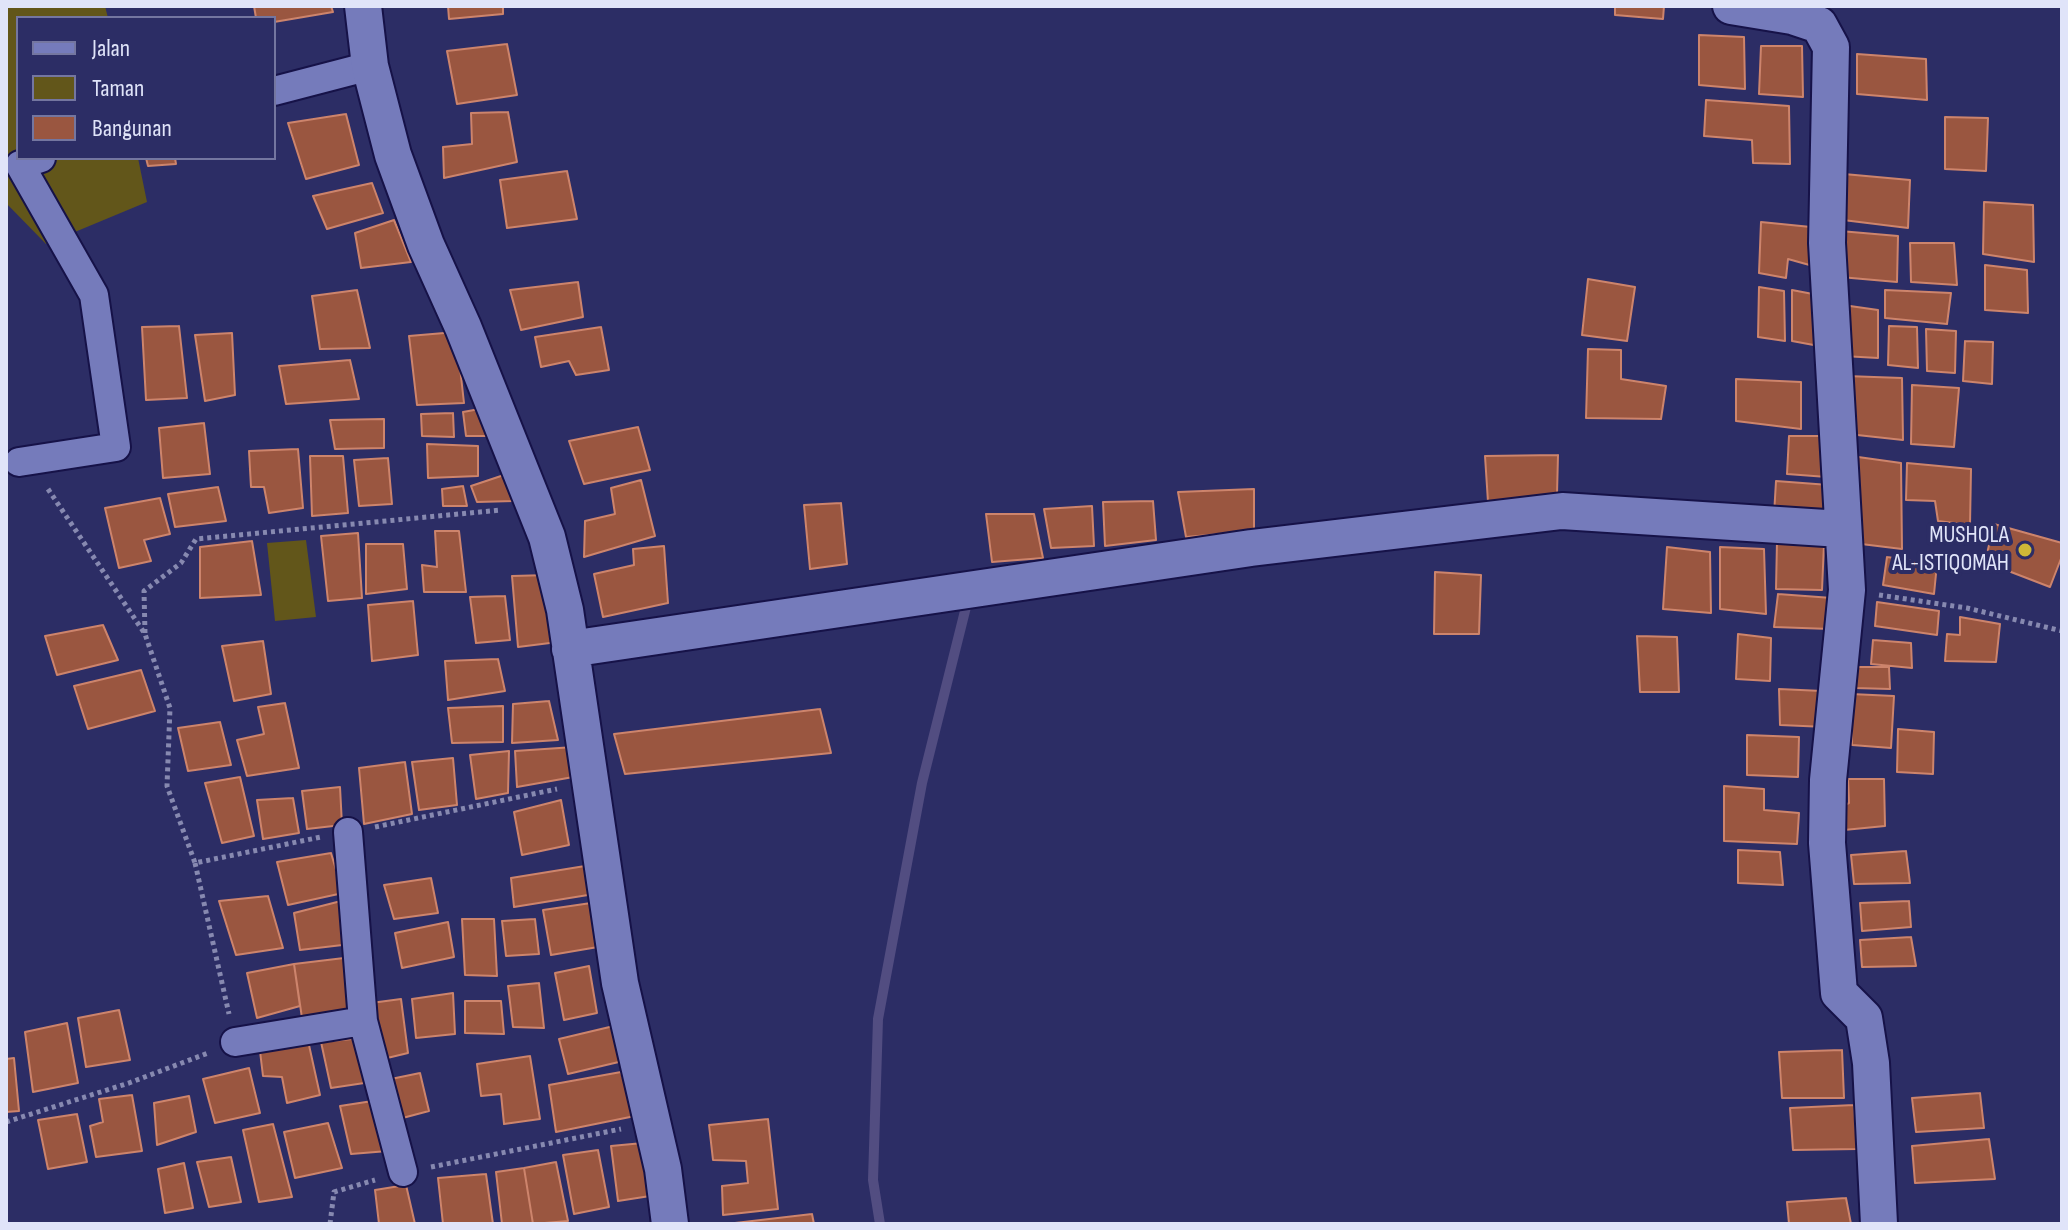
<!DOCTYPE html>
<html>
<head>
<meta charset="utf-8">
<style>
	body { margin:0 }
	#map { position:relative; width:2068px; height:1230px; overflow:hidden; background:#2c2d65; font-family:"Sofia Sans Condensed",sans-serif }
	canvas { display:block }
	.frame { position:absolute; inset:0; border:8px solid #e0e4f9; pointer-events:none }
	.legend { position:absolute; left:16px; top:16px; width:260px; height:144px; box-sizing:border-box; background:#2c2d65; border:2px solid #7476a0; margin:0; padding:10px 14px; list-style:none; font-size:24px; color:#e0e4f9 }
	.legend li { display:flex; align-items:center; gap:16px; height:40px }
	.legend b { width:40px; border:2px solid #7476a0 }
</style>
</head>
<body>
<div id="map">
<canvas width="2068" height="1230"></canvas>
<div class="frame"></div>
<ul class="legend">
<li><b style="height:10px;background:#757bbb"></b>Jalan</li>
<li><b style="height:22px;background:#62561a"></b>Taman</li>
<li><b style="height:22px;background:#9a5640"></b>Bangunan</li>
</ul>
</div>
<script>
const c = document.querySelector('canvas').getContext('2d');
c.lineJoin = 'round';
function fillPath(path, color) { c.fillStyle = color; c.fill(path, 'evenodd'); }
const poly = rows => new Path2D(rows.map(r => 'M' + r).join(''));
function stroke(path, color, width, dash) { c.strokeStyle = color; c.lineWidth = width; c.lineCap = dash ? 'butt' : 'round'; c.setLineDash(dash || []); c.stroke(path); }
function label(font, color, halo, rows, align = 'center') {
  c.font = font + ' "Sofia Sans Condensed",sans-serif'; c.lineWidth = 8; c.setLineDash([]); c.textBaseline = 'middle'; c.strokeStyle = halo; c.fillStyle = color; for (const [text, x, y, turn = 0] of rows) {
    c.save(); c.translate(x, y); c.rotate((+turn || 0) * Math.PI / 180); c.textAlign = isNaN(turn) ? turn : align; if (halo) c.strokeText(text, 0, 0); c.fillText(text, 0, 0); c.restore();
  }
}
fillPath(poly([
	[6,6,105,6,108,18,18,18,18,158,138,158,147,202,46,244,6,203],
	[306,540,316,617,275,621,267,543]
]), '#62561a');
stroke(poly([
	[880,1224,873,1180,878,1019,922,783,967,603]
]), '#524d81', 10);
const building = poly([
	[254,6,331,6,333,12,274,22,274,18,256,18,254,6],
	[448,6,503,6,503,14,449,19,448,6],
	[1615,6,1664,6,1663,19,1615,15,1615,6],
	[1699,35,1744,37,1745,89,1699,85,1699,35],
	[507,44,517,95,457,104,447,51,507,44],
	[1761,46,1802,46,1803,97,1759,94,1761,46],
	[1857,54,1926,59,1927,100,1857,94,1857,54],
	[1706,100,1789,106,1790,164,1753,163,1752,140,1704,136,1706,100],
	[508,112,517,162,444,178,443,147,472,144,471,113,508,112],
	[346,114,359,165,306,179,288,123,346,114],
	[1945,117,1988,118,1986,171,1945,169,1945,117],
	[146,158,175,158,176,164,148,166,146,158],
	[567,171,577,219,507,228,500,180,567,171],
	[1844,174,1910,180,1908,228,1843,220,1844,174],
	[372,183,383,213,327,229,313,196,372,183],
	[1984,202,2033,205,2034,262,1983,254,1984,202],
	[394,220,411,262,361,268,355,233,394,220],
	[1761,222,1811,227,1813,266,1788,259,1786,278,1759,273,1761,222],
	[1840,231,1898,236,1897,282,1840,277,1840,231],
	[1910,243,1954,243,1957,285,1911,282,1910,243],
	[1985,265,2027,270,2028,313,1985,310,1985,265],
	[1588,279,1635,287,1627,341,1582,335,1588,279],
	[578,282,583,317,521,330,510,290,578,282],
	[1759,287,1784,291,1785,341,1758,337,1759,287],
	[357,290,370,348,320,349,312,296,357,290],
	[1792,290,1818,295,1819,346,1792,341,1792,290],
	[1885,290,1951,293,1947,324,1885,318,1885,290],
	[1843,305,1878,310,1878,358,1843,356,1843,305],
	[179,326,187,398,146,400,142,327,179,326],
	[1889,326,1917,327,1918,368,1888,365,1889,326],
	[601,327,609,370,576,375,569,361,541,367,535,337,601,327],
	[1926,329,1956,331,1955,373,1927,371,1926,329],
	[456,332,464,403,417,405,409,336,456,332],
	[232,333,235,395,205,401,195,335,232,333],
	[1965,341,1993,342,1992,384,1963,381,1965,341],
	[1588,349,1621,350,1621,379,1666,386,1661,419,1586,418,1588,349],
	[350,360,359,399,286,404,279,366,350,360],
	[1846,376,1902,378,1903,440,1848,434,1846,376],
	[1736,379,1801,382,1801,429,1736,421,1736,379],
	[1912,385,1959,388,1954,447,1911,444,1912,385],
	[485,408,494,436,466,436,463,412,485,408],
	[453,413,454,437,422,436,421,414,453,413],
	[384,419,384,448,335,449,330,420,384,419],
	[204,423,210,474,163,478,159,428,204,423],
	[638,427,650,470,584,484,569,441,638,427],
	[1789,436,1827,436,1827,477,1787,474,1789,436],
	[427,444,478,446,478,476,428,478,427,444],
	[298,449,303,508,269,513,264,487,251,487,249,451,298,449],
	[1558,455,1557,494,1488,502,1485,456,1558,455],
	[310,456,343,456,348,513,312,516,310,456],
	[1851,456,1901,463,1902,549,1853,543,1851,456],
	[388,458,392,504,359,506,354,460,388,458],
	[1907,463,1971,469,1970,525,1938,521,1935,501,1906,500,1907,463],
	[510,473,514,501,477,502,471,486,510,473],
	[641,480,655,536,584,557,585,521,615,514,611,488,641,480],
	[1776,481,1829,485,1831,520,1774,515,1776,481],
	[463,486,467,506,443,506,442,489,463,486],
	[218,487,226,521,175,527,168,494,218,487],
	[1254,489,1254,531,1186,537,1178,492,1254,489],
	[160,498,170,534,144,540,151,561,119,568,105,508,160,498],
	[1153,501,1156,540,1105,546,1103,502,1153,501],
	[841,503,847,564,810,569,804,505,841,503],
	[1092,506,1094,546,1051,548,1044,509,1092,506],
	[986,514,1034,514,1043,558,992,562,986,514],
	[1994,524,2062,543,2062,556,2050,587,1985,562,1994,524],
	[435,531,459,531,466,592,424,592,422,565,437,567,435,531],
	[358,533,362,598,328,601,321,536,358,533],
	[252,541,261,595,200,598,200,547,252,541],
	[1777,541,1824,544,1822,590,1776,589,1777,541],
	[366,544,403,544,407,589,366,594,366,544],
	[664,546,668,603,603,617,594,574,634,565,633,549,664,546],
	[1667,547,1710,552,1711,613,1663,609,1667,547],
	[1720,547,1764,549,1766,614,1720,609,1720,547],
	[1887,557,1937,564,1934,594,1883,585,1887,557],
	[1435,572,1481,575,1479,634,1434,634,1435,572],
	[549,575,558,642,518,647,512,576,549,575],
	[1778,594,1832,598,1830,629,1774,627,1778,594],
	[505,596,510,640,476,643,470,597,505,596],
	[413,601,418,655,372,661,368,605,413,601],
	[1877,602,1939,611,1937,635,1875,626,1877,602],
	[1960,617,2000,624,1996,662,1945,661,1947,634,1960,635,1960,617],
	[103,625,118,660,57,675,45,636,103,625],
	[1738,634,1771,638,1770,681,1736,679,1738,634],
	[1637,636,1677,637,1679,692,1640,692,1637,636],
	[1873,640,1911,643,1912,668,1871,664,1873,640],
	[263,641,271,694,234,701,222,646,263,641],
	[498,659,505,691,448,700,445,661,498,659],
	[1853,667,1889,667,1890,689,1854,688,1853,667],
	[141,670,155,711,88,729,74,686,141,670],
	[1779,689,1822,691,1826,727,1780,725,1779,689],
	[1851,694,1894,696,1891,748,1852,745,1851,694],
	[549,701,558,740,512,743,513,704,549,701],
	[285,703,299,768,247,776,237,740,264,734,258,707,285,703],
	[503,706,503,742,452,743,448,708,503,706],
	[820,709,831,753,625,774,614,734,820,709],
	[220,722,231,765,188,771,178,728,220,722],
	[1898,729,1934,732,1933,774,1897,772,1898,729],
	[1747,735,1799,737,1798,777,1747,775,1747,735],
	[574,747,579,776,517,787,515,751,574,747],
	[509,751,508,793,476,799,470,755,509,751],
	[453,758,457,805,419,810,412,762,453,758],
	[405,762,412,814,364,824,359,768,405,762],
	[240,777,254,836,222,843,205,783,240,777],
	[1848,779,1884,779,1885,826,1844,830,1841,807,1849,803,1848,779],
	[1724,786,1764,789,1764,810,1799,813,1797,844,1724,841,1724,786],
	[340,787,342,825,307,829,302,791,340,787],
	[293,798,299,833,263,839,257,800,293,798],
	[561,800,569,845,522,855,514,812,561,800],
	[1738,850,1780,852,1783,885,1738,883,1738,850],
	[1906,851,1910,883,1854,884,1851,855,1906,851],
	[331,853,343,893,288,905,277,862,331,853],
	[585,866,588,895,514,907,511,878,585,866],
	[431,878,438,913,394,919,384,885,431,878],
	[268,896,283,948,236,955,219,901,268,896],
	[345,900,351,944,300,950,294,913,345,900],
	[1909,901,1911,927,1862,931,1860,903,1909,901],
	[591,903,598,947,551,955,543,910,591,903],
	[462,919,494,919,497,976,465,975,462,919],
	[535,919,539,954,506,956,502,921,535,919],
	[448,922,454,957,402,968,395,933,448,922],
	[1911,937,1916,966,1862,967,1860,940,1911,937],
	[344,958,352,1009,302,1018,294,964,344,958],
	[294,964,300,1006,257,1018,247,973,294,964],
	[589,966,597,1013,564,1020,555,973,589,966],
	[539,983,544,1028,513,1027,508,986,539,983],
	[453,993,455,1034,416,1038,412,999,453,993],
	[401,999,408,1053,379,1060,371,1003,401,999],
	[465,1001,501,1001,504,1034,465,1033,465,1001],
	[119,1010,130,1060,86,1067,78,1018,119,1010],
	[67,1023,78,1083,33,1092,25,1032,67,1023],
	[618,1025,623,1061,568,1074,559,1039,618,1025],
	[307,1036,320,1095,287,1103,282,1077,263,1076,259,1043,307,1036],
	[362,1038,371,1082,331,1088,321,1042,362,1038],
	[1842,1050,1844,1098,1782,1098,1779,1052,1842,1050],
	[530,1056,540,1119,504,1124,501,1094,481,1096,477,1064,530,1056],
	[14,1058,19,1111,6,1112,6,1059,14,1058],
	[249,1068,260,1113,215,1123,203,1079,249,1068],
	[621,1072,635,1116,556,1132,549,1085,621,1072],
	[420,1073,429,1111,395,1120,386,1080,420,1073],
	[1980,1093,1984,1128,1916,1132,1912,1098,1980,1093],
	[132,1095,142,1151,96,1157,90,1126,103,1122,99,1099,132,1095],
	[189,1096,196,1132,157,1145,154,1103,189,1096],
	[379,1100,388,1151,351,1154,340,1106,379,1100],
	[1854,1105,1857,1149,1793,1150,1790,1108,1854,1105],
	[77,1114,87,1162,48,1169,38,1120,77,1114],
	[768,1119,778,1209,723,1215,722,1186,748,1183,746,1161,713,1160,709,1125,768,1119],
	[328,1123,342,1168,295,1178,284,1132,328,1123],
	[273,1124,292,1197,259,1202,243,1130,273,1124],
	[1989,1139,1995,1179,1915,1183,1912,1146,1989,1139],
	[643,1143,650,1196,618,1201,611,1146,643,1143],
	[598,1150,609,1207,574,1214,563,1155,598,1150],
	[231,1157,241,1202,209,1207,197,1162,231,1157],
	[556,1162,568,1221,533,1224,524,1168,556,1162],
	[184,1163,193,1208,165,1213,158,1169,184,1163],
	[524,1168,533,1224,502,1224,496,1172,524,1168],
	[486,1174,493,1224,443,1224,438,1178,486,1174],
	[406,1185,415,1224,379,1224,375,1190,406,1185],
	[1846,1198,1851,1224,1789,1224,1787,1202,1846,1198],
	[812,1214,814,1224,735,1223,812,1214]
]);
fillPath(building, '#9a5640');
stroke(building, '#cd846c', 2);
const pedestrian = poly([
	[274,91,370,66],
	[19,462,116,447,94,295,20,165,41,158],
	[348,832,363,1021,403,1172],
	[235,1042,363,1021]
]);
const minor = poly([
	[363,6,370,66,393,155,426,245,463,327,547,537,565,610,620,983,663,1169,670,1224],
	[1731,6,1792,16,1819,25,1831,47,1827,243,1847,590,1828,780,1827,843,1839,993,1864,1018,1871,1063,1879,1224],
	[570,649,1251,548,1562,511,1841,529]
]);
stroke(pedestrian, '#161248', 32);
stroke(minor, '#161248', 40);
stroke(poly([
	[48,489,145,634,170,708,167,786,195,863,321,837],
	[1879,595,1967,608,2062,631],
	[145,633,144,591,181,563,196,539,501,510],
	[375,827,557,789],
	[195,863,229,1014],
	[6,1122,129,1083,208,1053],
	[431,1167,621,1129],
	[330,1224,334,1192,375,1180]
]), '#8789b0', 5, [4, 4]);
stroke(pedestrian, '#757bbb', 28);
stroke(minor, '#757bbb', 36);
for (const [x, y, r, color] of [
	[2025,550,8,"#cfb837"]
]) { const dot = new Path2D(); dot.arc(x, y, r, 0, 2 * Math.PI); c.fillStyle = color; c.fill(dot); stroke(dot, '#2c2d65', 3); }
label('24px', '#e0e4f9', '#2c2d65', [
	["MUSHOLA",2009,536],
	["AL-ISTIQOMAH",2009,564]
], 'right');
</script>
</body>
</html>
